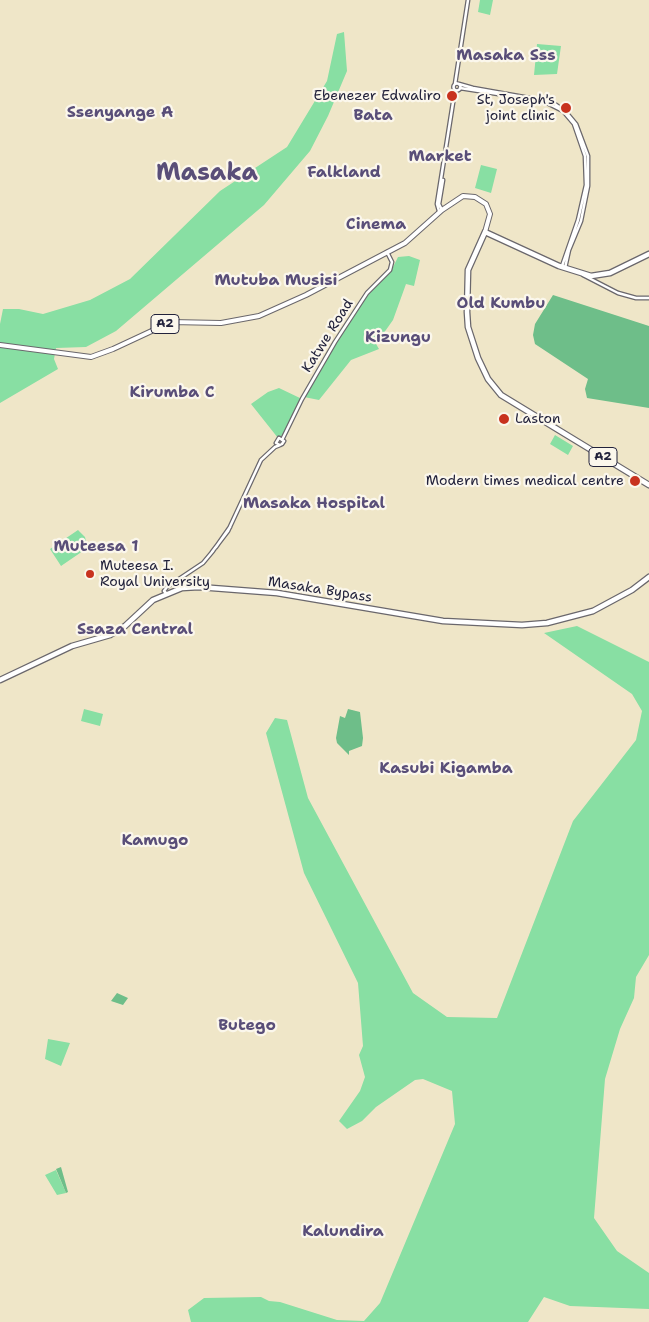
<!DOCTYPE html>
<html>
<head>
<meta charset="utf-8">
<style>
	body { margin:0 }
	canvas { display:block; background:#efe6c8 }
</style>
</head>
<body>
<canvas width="649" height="1322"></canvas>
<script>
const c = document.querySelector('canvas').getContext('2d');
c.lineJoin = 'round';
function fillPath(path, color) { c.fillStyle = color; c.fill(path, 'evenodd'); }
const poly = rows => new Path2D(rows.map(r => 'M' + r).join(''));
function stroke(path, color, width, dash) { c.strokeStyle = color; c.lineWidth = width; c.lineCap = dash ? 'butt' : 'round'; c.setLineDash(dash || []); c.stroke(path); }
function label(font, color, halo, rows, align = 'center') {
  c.font = font + ' "Shantell Sans",sans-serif'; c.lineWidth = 4.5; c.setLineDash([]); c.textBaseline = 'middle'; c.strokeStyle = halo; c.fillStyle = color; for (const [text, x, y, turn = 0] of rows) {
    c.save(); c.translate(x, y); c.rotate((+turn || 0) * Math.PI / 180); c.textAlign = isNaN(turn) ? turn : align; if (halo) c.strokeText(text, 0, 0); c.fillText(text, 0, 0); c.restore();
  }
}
fillPath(poly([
	[480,0,493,0,490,15,478,12],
	[344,32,347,71,328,116,310,151,264,205,116,331,86,347,56,348,54,359,58,369,0,403,0,324,3,309,19,309,43,314,90,300,130,279,220,191,287,147,327,81,337,34],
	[537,44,561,46,557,74,534,75],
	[481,165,497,169,491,193,475,188],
	[409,256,420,260,414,286,406,284,393,320,376,344,379,349,351,360,319,400,304,397,341,335,373,287,391,271,398,257],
	[279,388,302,399,284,434,278,438,251,404,268,392],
	[555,435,573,446,568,455,550,444],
	[78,530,85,537,87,546,80,553,61,566,50,549],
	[577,626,649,662,649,955,636,977,634,998,620,1029,605,1079,594,1218,617,1251,649,1273,649,1309,570,1306,544,1297,528,1322,191,1322,188,1310,204,1298,261,1297,269,1301,280,1302,337,1320,364,1321,380,1303,455,1124,452,1091,423,1079,415,1080,376,1107,362,1121,347,1129,339,1121,360,1091,365,1077,359,1055,363,1046,358,983,304,873,266,733,275,718,287,720,308,798,413,993,447,1017,497,1018,573,821,636,740,642,711,632,694,544,633],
	[84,709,103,714,100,726,81,721],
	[48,1039,70,1043,61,1066,45,1059],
	[56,1170,66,1193,57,1195,45,1175]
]), '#88dfa3');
fillPath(poly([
	[553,295,649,326,649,408,587,398,585,389,588,379,535,344,533,335,535,324],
	[348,709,360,712,363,738,362,746,349,751,349,755,337,743,336,738,340,716,345,718],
	[117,993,128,998,123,1005,111,1001],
	[61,1167,68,1192,66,1193,56,1169]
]), '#6ebe89');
const minor = poly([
	'453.5 87a3.5 3.5 0 1 1 7 0a3.5 3.5 0 1 1-7 0Z',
	[455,84,468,0],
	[459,84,473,88,552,102,566,112,576,124,588,156,588,186,581,221,569,250,565,268],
	[460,88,543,101,563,111,574,124,585,156,586,185,578,220,562,266],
	[442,210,439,204,443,180],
	[439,211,437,204,455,90],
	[583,275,618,293,636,298,649,298],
	[282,440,302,399,335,342,367,293,390,270,392,262,387,252],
	[216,547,230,527],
	[212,552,228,531,261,460,275,447,280,445,282,444,284,441,279,438,276,443,280,445],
	[166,593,164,591,167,587,203,563,213,551]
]);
const major = poly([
	[0,345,91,357,113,349,171,322,221,323,259,316,306,295,405,243,442,210,463,196,475,197,486,204,490,214,485,232]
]);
const highway = poly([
	[649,254,610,273,591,276,559,266,485,232,468,270,467,312,468,327,478,358,488,379,501,395,649,485],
	[0,680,72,646,110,635,125,626,153,600,182,588,199,587,277,593,443,621,522,625,547,623,593,611,632,590,649,577]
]);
stroke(minor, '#6a676c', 5);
stroke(major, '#6a676c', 6);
stroke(highway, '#6a676c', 7);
stroke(minor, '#fff', 2.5);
stroke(major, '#fff', 4);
stroke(highway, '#fff', 4.5);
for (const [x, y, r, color] of [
	[452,96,6,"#c8321e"],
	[566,108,6,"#c8321e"],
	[504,419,6,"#c8321e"],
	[635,481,6,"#c8321e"],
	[90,574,5,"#c8321e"]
]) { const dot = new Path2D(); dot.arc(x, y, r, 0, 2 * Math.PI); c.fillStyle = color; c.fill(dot); stroke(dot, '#fbf7ec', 2); }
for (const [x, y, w] of [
	[165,324,28],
	[603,457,28]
]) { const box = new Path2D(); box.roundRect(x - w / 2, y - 9.5, w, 19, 4); c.fillStyle = '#fbf7ec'; c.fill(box); stroke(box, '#22223b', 1); }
label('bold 12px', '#22223b', null, [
	["A2",165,324],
	["A2",603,457]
]);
label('14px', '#22223b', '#fbf7ec', [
	["Ebenezer Edwaliro",441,96],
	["St, Joseph's",555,100],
	["joint clinic",555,116],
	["Laston",515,419,"left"],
	["Modern times medical centre",624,481],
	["Muteesa I.",100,566,"left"],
	["Royal University",100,582,"left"]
], 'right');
label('14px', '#22223b', '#fbf7ec', [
	["Katwe Road",328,336,-58],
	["Masaka Bypass",320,590,9]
]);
label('bold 16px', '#594e78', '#fbf7ec', [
	["Masaka Sss",506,56],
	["Ssenyange A",120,113],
	["Bata",373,116],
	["Market",440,157],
	["Falkland",344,173],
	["Cinema",376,225],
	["Mutuba Musisi",276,281],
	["Old Kumbu",501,304],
	["Kizungu",398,338],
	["Kirumba C",172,393],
	["Masaka Hospital",314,504],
	["Muteesa 1",96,547],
	["Ssaza Central",135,630],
	["Kasubi Kigamba",446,769],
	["Kamugo",155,841],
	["Butego",247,1026],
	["Kalundira",343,1232]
]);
label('bold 24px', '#594e78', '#fbf7ec', [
	["Masaka",207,174]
]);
</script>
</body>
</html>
